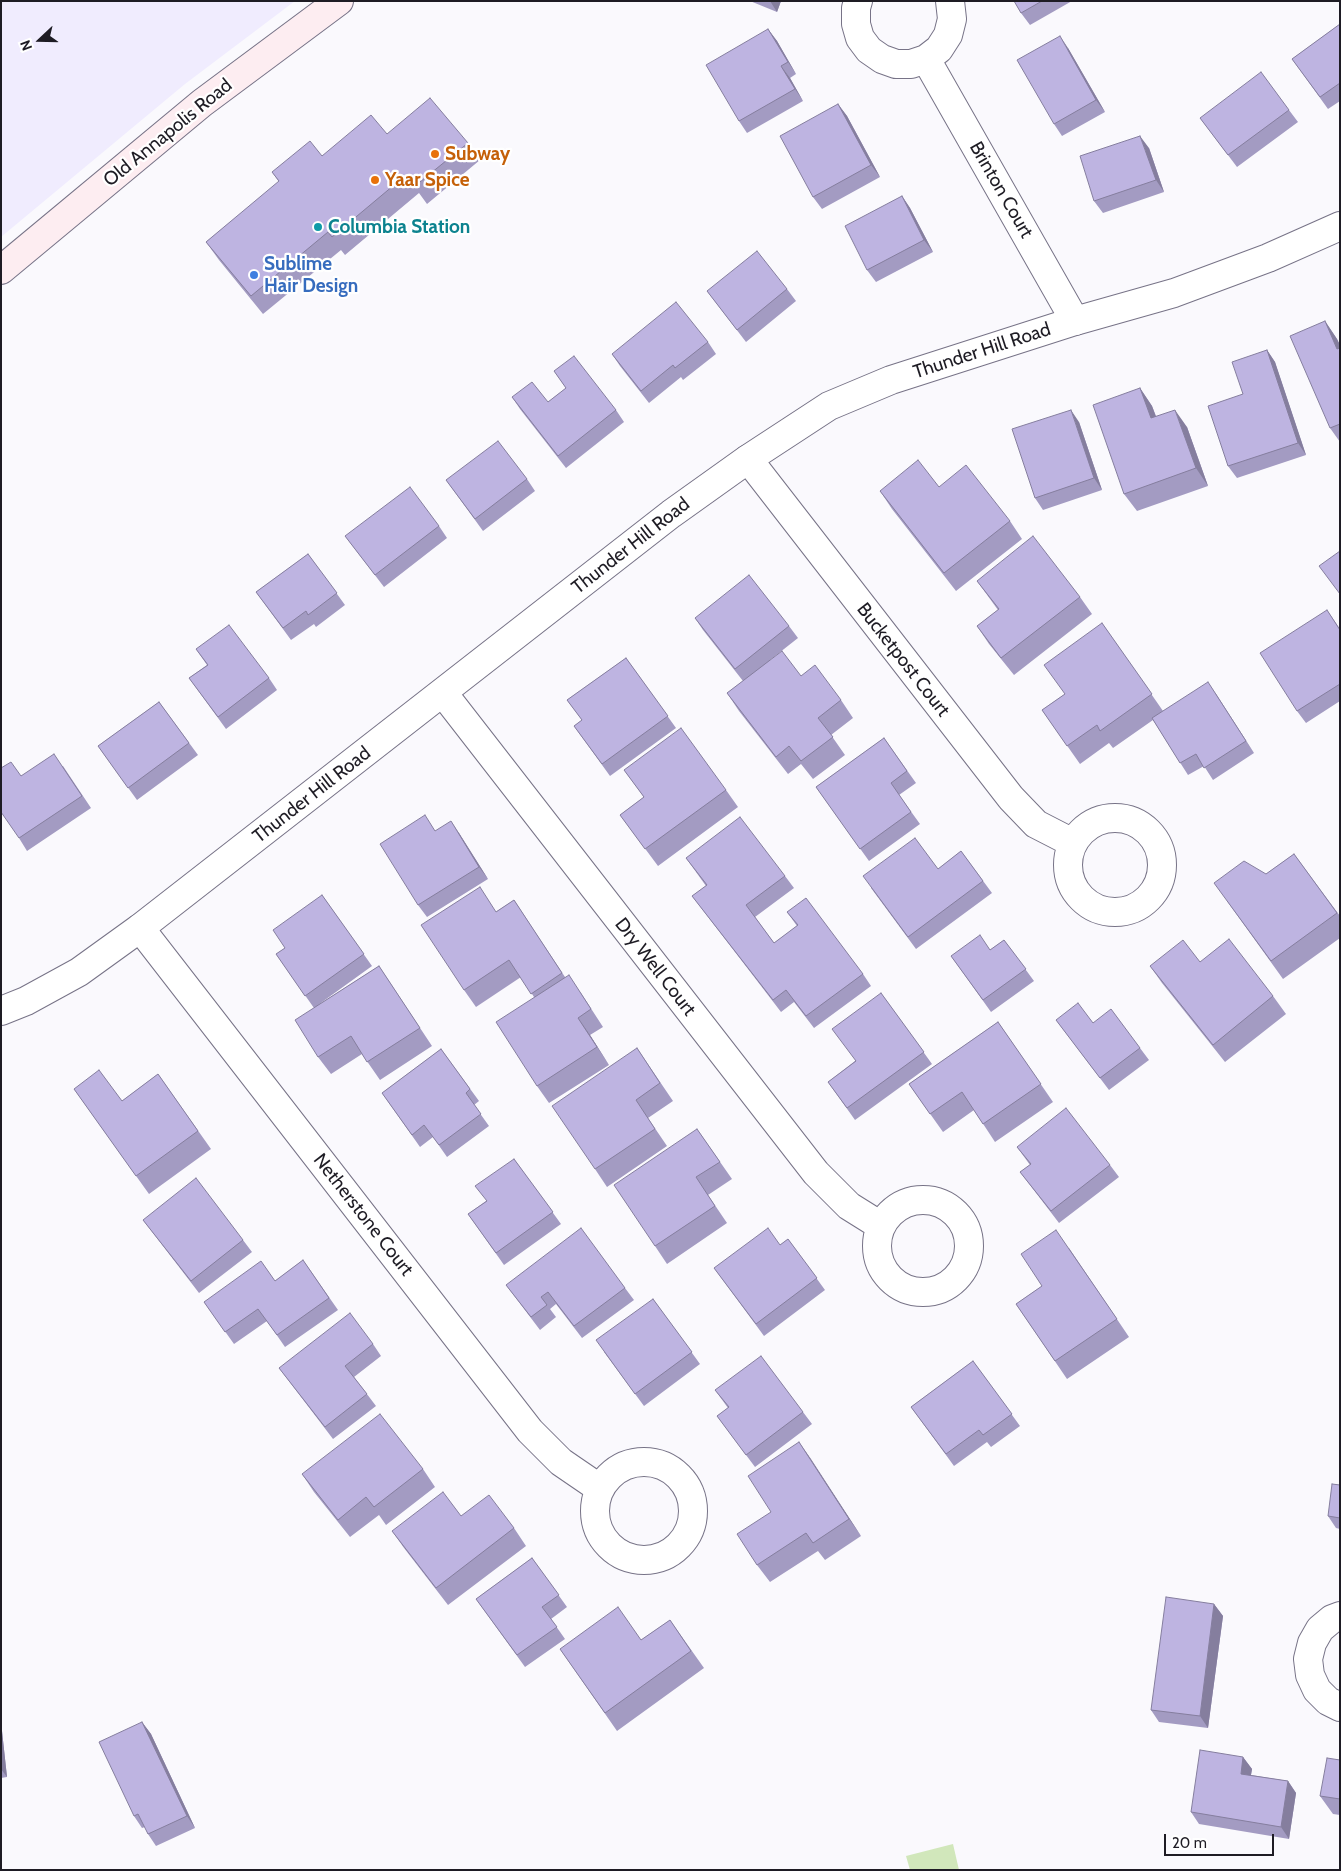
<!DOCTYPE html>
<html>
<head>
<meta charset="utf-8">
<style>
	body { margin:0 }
	#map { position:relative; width:1341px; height:1871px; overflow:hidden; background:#faf9fd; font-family:Cabin,sans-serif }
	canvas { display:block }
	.frame { position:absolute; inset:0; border:2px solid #1e1c24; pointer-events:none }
	.north { position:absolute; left:15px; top:15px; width:50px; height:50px; -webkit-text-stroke:4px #fff; paint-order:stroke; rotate:249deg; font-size:14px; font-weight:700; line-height:20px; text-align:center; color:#1e1c24 }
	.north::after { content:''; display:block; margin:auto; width:18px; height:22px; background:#1e1c24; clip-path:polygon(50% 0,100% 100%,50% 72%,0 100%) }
	.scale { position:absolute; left:1164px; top:1834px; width:110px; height:22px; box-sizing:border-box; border:2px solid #1e1c24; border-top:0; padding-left:6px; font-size:15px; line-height:18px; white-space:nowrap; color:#1e1c24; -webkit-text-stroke:4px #fff; paint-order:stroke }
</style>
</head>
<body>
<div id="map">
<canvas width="1341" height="1871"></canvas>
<div class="frame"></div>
<div class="north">N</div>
<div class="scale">20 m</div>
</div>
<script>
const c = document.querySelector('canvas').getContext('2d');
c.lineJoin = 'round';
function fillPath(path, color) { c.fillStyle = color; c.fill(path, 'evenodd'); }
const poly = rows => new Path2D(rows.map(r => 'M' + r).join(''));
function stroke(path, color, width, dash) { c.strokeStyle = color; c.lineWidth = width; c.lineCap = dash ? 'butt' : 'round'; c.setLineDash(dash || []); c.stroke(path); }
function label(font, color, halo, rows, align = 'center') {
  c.font = font + ' Cabin,sans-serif'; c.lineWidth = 4.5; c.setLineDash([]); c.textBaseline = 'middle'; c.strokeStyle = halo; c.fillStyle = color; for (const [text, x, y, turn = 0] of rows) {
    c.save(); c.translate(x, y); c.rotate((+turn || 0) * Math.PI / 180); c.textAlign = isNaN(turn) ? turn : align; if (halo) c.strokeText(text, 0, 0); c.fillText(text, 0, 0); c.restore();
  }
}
fillPath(poly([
	[1,1,295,1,185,84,1,237]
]), '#f0ecfe');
fillPath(poly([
	[953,1844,959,1870,910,1870,906,1856]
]), '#d1e7bb');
const minor = poly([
	[858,1,856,8,856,24,860,38,869,50,882,59,896,64,911,64,926,59,939,49,948,35,952,19,950,1],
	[926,59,1075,321],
	[748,459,1011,798,1036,824,1073,843],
	[443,693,816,1173,849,1206,881,1226],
	'1068 865a47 47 0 1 1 94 0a47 47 0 1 1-94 0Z',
	[140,928,530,1431,561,1462,599,1488],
	'877 1246a46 46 0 1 1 92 0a46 46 0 1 1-92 0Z',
	'595 1511a49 49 0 1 1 98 0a49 49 0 1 1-98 0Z',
	[1340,1616,1332,1619,1320,1629,1312,1643,1308,1659,1310,1675,1317,1690,1328,1701,1340,1707]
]);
const tertiary = poly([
	[1,1011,26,1001,79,972,140,928,671,514,748,459,829,406,891,380,1075,321,1174,293,1268,258,1340,226]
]);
const secondary = poly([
	[1,270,202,103,339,1]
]);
stroke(minor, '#777387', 30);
stroke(tertiary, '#777387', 30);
stroke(secondary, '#777387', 30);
stroke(minor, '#fff', 28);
stroke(tertiary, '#fff', 28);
stroke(secondary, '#fdedf1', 28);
fillPath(poly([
	[750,1,781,1,777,12],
	[1014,1,1072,1,1030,25,1021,13],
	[1340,24,1340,101,1328,109,1292,59],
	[768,29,777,41,796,74,790,78,803,101,747,133,739,121],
	[1068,48,1105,112,1062,136,1054,124],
	[838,104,847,116,880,177,822,209,813,197],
	[1289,110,1298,122,1237,167,1200,118],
	[387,134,468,143,480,160,427,204,419,193,345,255,341,250,263,314,219,260,206,242,279,182,272,172],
	[1149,148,1164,192,1103,213,1094,201],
	[902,196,910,208,933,252,876,282,867,270],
	[787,289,796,301,746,342,707,291],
	[1325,321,1337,339,1340,345,1340,442,1330,428],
	[708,342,716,354,683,380,681,377,649,403,620,366,612,354],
	[1267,350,1275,362,1306,455,1237,478,1228,466,1243,394],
	[554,371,616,410,624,422,566,468,520,409,512,397,548,402,566,388],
	[1140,388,1152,406,1156,416,1187,427,1208,486,1137,511,1124,494],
	[1079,422,1102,490,1043,510,1035,498],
	[527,479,535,491,483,531,446,480],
	[939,487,1010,521,1022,539,956,591,892,509,880,491],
	[439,526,447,538,384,587,345,536],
	[308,554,345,605,316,627,314,624,291,640,256,592],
	[977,581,1080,597,1092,614,1014,675,989,644,977,626,998,610],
	[1327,610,1340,629,1340,701,1306,723,1297,711],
	[695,618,789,626,798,638,770,660,801,676,841,700,853,718,831,735,845,755,813,779,801,764,788,774,739,711,727,693,743,681,703,630],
	[1102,623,1163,711,1216,694,1254,753,1213,780,1204,766,1188,775,1153,720,1113,748,1109,743,1080,764,1042,710,1065,694],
	[196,649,269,678,277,690,226,729,189,678,207,665],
	[626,658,676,728,610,776,574,726,582,720,567,700],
	[159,702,198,755,137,800,98,746],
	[884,738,916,783,899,795,920,824,869,861,816,787],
	[63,766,91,808,27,851,19,838,21,776],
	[624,770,726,790,738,807,658,866,620,815,644,797],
	[436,831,459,833,488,879,427,917,418,905],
	[961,851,992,893,916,949,871,888,938,869],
	[1294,854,1340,916,1340,938,1283,979,1227,901,1266,874],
	[686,858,785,876,794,888,755,917,774,943,797,926,787,912,863,974,871,986,814,1028,794,1002,781,1012,692,896,706,886],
	[322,895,372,966,318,1005,379,966,432,1046,380,1080,362,1054,331,1074,318,1057,314,1008,276,954,285,948],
	[514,900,565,977,581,993,603,1027,590,1035,609,1065,549,1103,537,1086,534,997,521,977,476,1007,464,990,497,911],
	[1004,940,1034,981,991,1012,951,956,990,950],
	[1200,962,1273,996,1286,1014,1225,1062,1162,983,1150,966],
	[881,993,932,1064,855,1120,828,1082,855,1061],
	[1056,1020,1093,1023,1140,1048,1149,1060,1109,1090],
	[998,1022,1053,1102,995,1142,974,1110,943,1132,909,1084],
	[637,1048,673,1101,648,1118,667,1146,607,1187,595,1169],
	[441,1049,479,1101,474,1105,489,1126,447,1157,433,1137,420,1147,382,1093],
	[158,1074,211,1149,149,1194,74,1089,122,1101],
	[697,1129,732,1179,708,1195,727,1223,667,1264,655,1246],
	[1017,1147,1110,1165,1119,1177,1059,1223,1020,1172,1030,1165],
	[514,1159,561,1224,504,1265,468,1214,486,1201],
	[143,1220,243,1240,252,1252,199,1293],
	[788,1239,825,1290,764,1336,714,1268,780,1245],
	[1069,1248,1129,1337,1067,1379,1016,1304,1042,1286],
	[303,1260,338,1310,285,1347,267,1321,234,1344,204,1302,275,1281],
	[506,1285,625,1288,634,1300,582,1338,556,1304,550,1309,556,1317,540,1330],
	[653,1299,700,1364,644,1406,604,1352],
	[373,1344,381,1356,354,1377,376,1406,333,1439,279,1368],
	[973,1361,1020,1426,991,1447,987,1442,954,1466,911,1407],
	[715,1390,803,1412,812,1424,755,1467,717,1416,728,1408],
	[799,1442,861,1536,825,1560,818,1551,770,1582,757,1565,771,1512],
	[423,1469,435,1487,386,1525,379,1515,350,1537,314,1492,302,1474],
	[1340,1485,1340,1529,1336,1528,1328,1516],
	[461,1516,514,1528,526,1546,448,1605,404,1548,392,1531],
	[532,1558,567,1607,551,1619,565,1639,525,1667,476,1599],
	[1214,1604,1223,1616,1208,1728,1159,1722,1151,1710],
	[670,1620,704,1668,617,1731,560,1649,641,1640],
	[142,1722,151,1734,195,1828,156,1846,148,1834,145,1827,142,1828,134,1816],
	[1,1730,2,1731,7,1777,1,1778],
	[1243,1757,1252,1769,1251,1775,1288,1781,1296,1793,1289,1839,1199,1824,1191,1812],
	[1340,1760,1340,1815,1333,1814,1320,1796]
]), '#a39bc2');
fillPath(poly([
	[770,1,781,1,777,12],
	[768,29,777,41,796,74,788,62],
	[1060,36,1068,48,1105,112,1096,100],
	[781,66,790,78,803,101,795,89],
	[838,104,847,116,880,177,871,165],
	[1140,136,1149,148,1164,192,1156,180],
	[902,196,910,208,933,252,924,240],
	[1325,321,1337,339,1340,345,1340,354,1337,349],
	[1267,350,1275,362,1306,455,1298,443],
	[1140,388,1152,406,1163,436,1151,418],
	[1071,410,1079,422,1102,490,1094,478],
	[1175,410,1187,427,1208,486,1196,468],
	[1208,682,1216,694,1254,753,1246,741],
	[451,821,459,833,488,879,479,867],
	[578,1018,590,1035,609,1065,597,1047],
	[799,1442,811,1459,861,1536,849,1519],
	[1214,1604,1223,1616,1208,1728,1200,1716],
	[142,1722,151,1734,195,1828,187,1816],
	[1,1730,2,1731,7,1777,1,1769],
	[1243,1757,1252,1769,1249,1786,1241,1774],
	[1288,1781,1296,1793,1289,1839,1281,1827]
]), '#857e9e');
const building = poly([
	[1014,1,1042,1,1021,13,1014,1],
	[1340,24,1340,83,1320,97,1292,59,1340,24],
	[768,29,788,62,781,66,795,89,739,121,706,65,768,29],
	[1060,36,1096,100,1054,124,1017,60,1060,36],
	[1261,72,1289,110,1228,155,1200,118,1261,72],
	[430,98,468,143,415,186,406,175,332,237,328,232,251,296,206,242,279,181,272,172,310,141,322,156,371,115,387,134,430,98],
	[838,104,871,165,813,197,780,136,838,104],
	[1140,136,1156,180,1094,201,1080,156,1140,136],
	[902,196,924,240,867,270,845,226,902,196],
	[757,251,787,289,737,330,707,291,757,251],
	[676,302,708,342,675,368,673,365,641,391,612,354,676,302],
	[1325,321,1337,349,1340,348,1340,424,1330,428,1290,336,1325,321],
	[1267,350,1298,443,1228,466,1208,406,1243,394,1232,362,1267,350],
	[574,356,616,410,558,456,512,397,532,382,548,402,566,388,554,371,574,356],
	[1140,388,1151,418,1175,410,1196,468,1124,494,1093,405,1140,388],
	[1071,410,1094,478,1035,498,1012,429,1071,410],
	[498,441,527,479,475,519,446,480,498,441],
	[918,460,939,487,966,465,1010,521,944,573,880,491,918,460],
	[410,487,439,526,375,575,345,536,410,487],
	[1033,536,1080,597,1001,658,977,626,999,609,977,581,1033,536],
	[1340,551,1340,594,1319,566,1340,551],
	[308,554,337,593,308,615,306,611,283,628,256,592,308,554],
	[749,575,789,626,735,669,695,618,749,575],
	[1327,610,1340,630,1340,684,1297,711,1260,653,1327,610],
	[1102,623,1152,694,1100,731,1097,725,1067,746,1042,710,1065,694,1044,665,1102,623],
	[229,625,269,678,218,717,189,678,208,665,196,649,229,625],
	[782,651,801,676,815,665,841,700,818,718,833,737,801,761,789,746,776,757,727,693,782,651],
	[626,658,668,716,602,764,574,726,582,720,567,700,626,658],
	[1208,682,1246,741,1204,768,1196,754,1180,763,1152,718,1208,682],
	[159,702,189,743,128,788,98,746,159,702],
	[681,728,726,790,645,849,620,815,644,797,624,770,681,728],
	[884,738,907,771,891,783,911,812,860,849,816,787,884,738],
	[54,754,82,796,19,838,1,812,1,768,11,762,21,776,54,754],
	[425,815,435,831,451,821,479,867,418,905,380,844,425,815],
	[740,817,785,876,746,905,774,943,798,925,787,912,806,898,863,974,806,1016,786,990,773,1000,692,896,707,885,686,858,740,817],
	[915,838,938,869,961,851,983,881,908,937,863,876,915,838],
	[1294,854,1337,913,1271,961,1214,883,1244,861,1266,874,1294,854],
	[480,887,496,912,514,900,562,973,531,994,509,960,464,990,421,925,480,887],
	[322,895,364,954,305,996,276,954,285,948,273,930,322,895],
	[980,935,990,950,1004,940,1026,969,983,1000,951,956,980,935],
	[1229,939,1273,996,1213,1045,1150,966,1183,940,1200,962,1229,939],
	[379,966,420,1028,367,1062,351,1036,318,1057,295,1020,379,966],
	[569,975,591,1009,578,1018,597,1047,537,1086,496,1022,569,975],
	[881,993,924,1052,847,1108,828,1082,856,1061,832,1029,881,993],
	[1078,1003,1093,1023,1111,1009,1140,1048,1100,1078,1056,1020,1078,1003],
	[998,1022,1041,1084,983,1124,962,1092,930,1114,909,1084,998,1022],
	[637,1048,660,1083,636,1100,655,1129,595,1169,552,1106,637,1048],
	[441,1049,470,1089,466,1093,481,1114,439,1145,424,1125,412,1135,382,1093,441,1049],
	[99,1070,122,1101,158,1074,198,1131,136,1176,74,1089,99,1070],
	[1066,1108,1110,1165,1051,1211,1020,1172,1031,1164,1017,1147,1066,1108],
	[697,1129,720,1162,696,1177,715,1206,655,1246,614,1185,697,1129],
	[514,1159,553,1212,496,1253,468,1214,487,1201,475,1186,514,1159],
	[196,1178,243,1240,191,1281,143,1220,196,1178],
	[581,1228,625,1288,574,1326,548,1292,541,1297,547,1305,531,1317,506,1285,581,1228],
	[768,1228,780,1245,788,1239,817,1278,756,1324,714,1268,768,1228],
	[1056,1230,1117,1319,1055,1361,1016,1304,1042,1286,1021,1254,1056,1230],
	[303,1260,329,1298,277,1335,258,1309,225,1332,204,1302,261,1261,275,1281,303,1260],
	[653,1299,692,1352,635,1394,596,1340,653,1299],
	[350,1313,373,1344,345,1366,367,1394,325,1427,279,1368,350,1313],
	[761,1356,803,1412,746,1455,717,1416,729,1407,715,1390,761,1356],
	[973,1361,1012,1414,983,1435,979,1430,946,1454,911,1407,973,1361],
	[380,1414,423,1469,374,1507,366,1497,338,1520,302,1474,380,1414],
	[799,1442,849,1519,813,1543,806,1533,757,1565,737,1534,771,1512,748,1476,799,1442],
	[1332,1484,1340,1485,1340,1518,1328,1516,1332,1484],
	[443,1492,461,1516,489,1495,514,1528,436,1588,392,1531,443,1492],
	[532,1558,559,1595,542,1607,557,1627,517,1655,476,1599,532,1558],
	[1166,1597,1214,1604,1200,1716,1151,1710,1166,1597],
	[618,1607,641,1640,670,1620,691,1651,605,1713,560,1649,618,1607],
	[142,1722,187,1816,148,1834,138,1814,134,1816,99,1742,142,1722],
	[1200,1750,1243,1757,1241,1774,1288,1781,1281,1827,1191,1812,1200,1750],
	[1327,1758,1340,1760,1340,1799,1320,1796,1327,1758]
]);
fillPath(building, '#beb4e1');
stroke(building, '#857e9e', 1);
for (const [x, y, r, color] of [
	[435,154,5,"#e8710a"],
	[375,180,5,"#e8710a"],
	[318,227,5,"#0f9aa8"],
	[254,275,5,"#3f7fe0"]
]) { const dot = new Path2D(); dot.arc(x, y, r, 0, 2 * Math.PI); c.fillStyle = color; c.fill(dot); stroke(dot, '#fff', 2); }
label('19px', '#1e1c24', '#fff', [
	["Old Annapolis Road",168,133,-39],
	["Brinton Court",1001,190,60],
	["Thunder Hill Road",982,351,-18],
	["Thunder Hill Road",631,546,-38],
	["Bucketpost Court",903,660,52],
	["Thunder Hill Road",312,795,-38],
	["Dry Well Court",655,967,52],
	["Netherstone Court",363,1215,52]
]);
label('bold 19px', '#c56008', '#fff', [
	["Subway",445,154],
	["Yaar Spice",385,180]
], 'left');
label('bold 19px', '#0d838f', '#fff', [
	["Columbia Station",328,227]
], 'left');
label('bold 19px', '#366cbe', '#fff', [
	["Sublime",264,264],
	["Hair Design",264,286]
], 'left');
</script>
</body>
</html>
